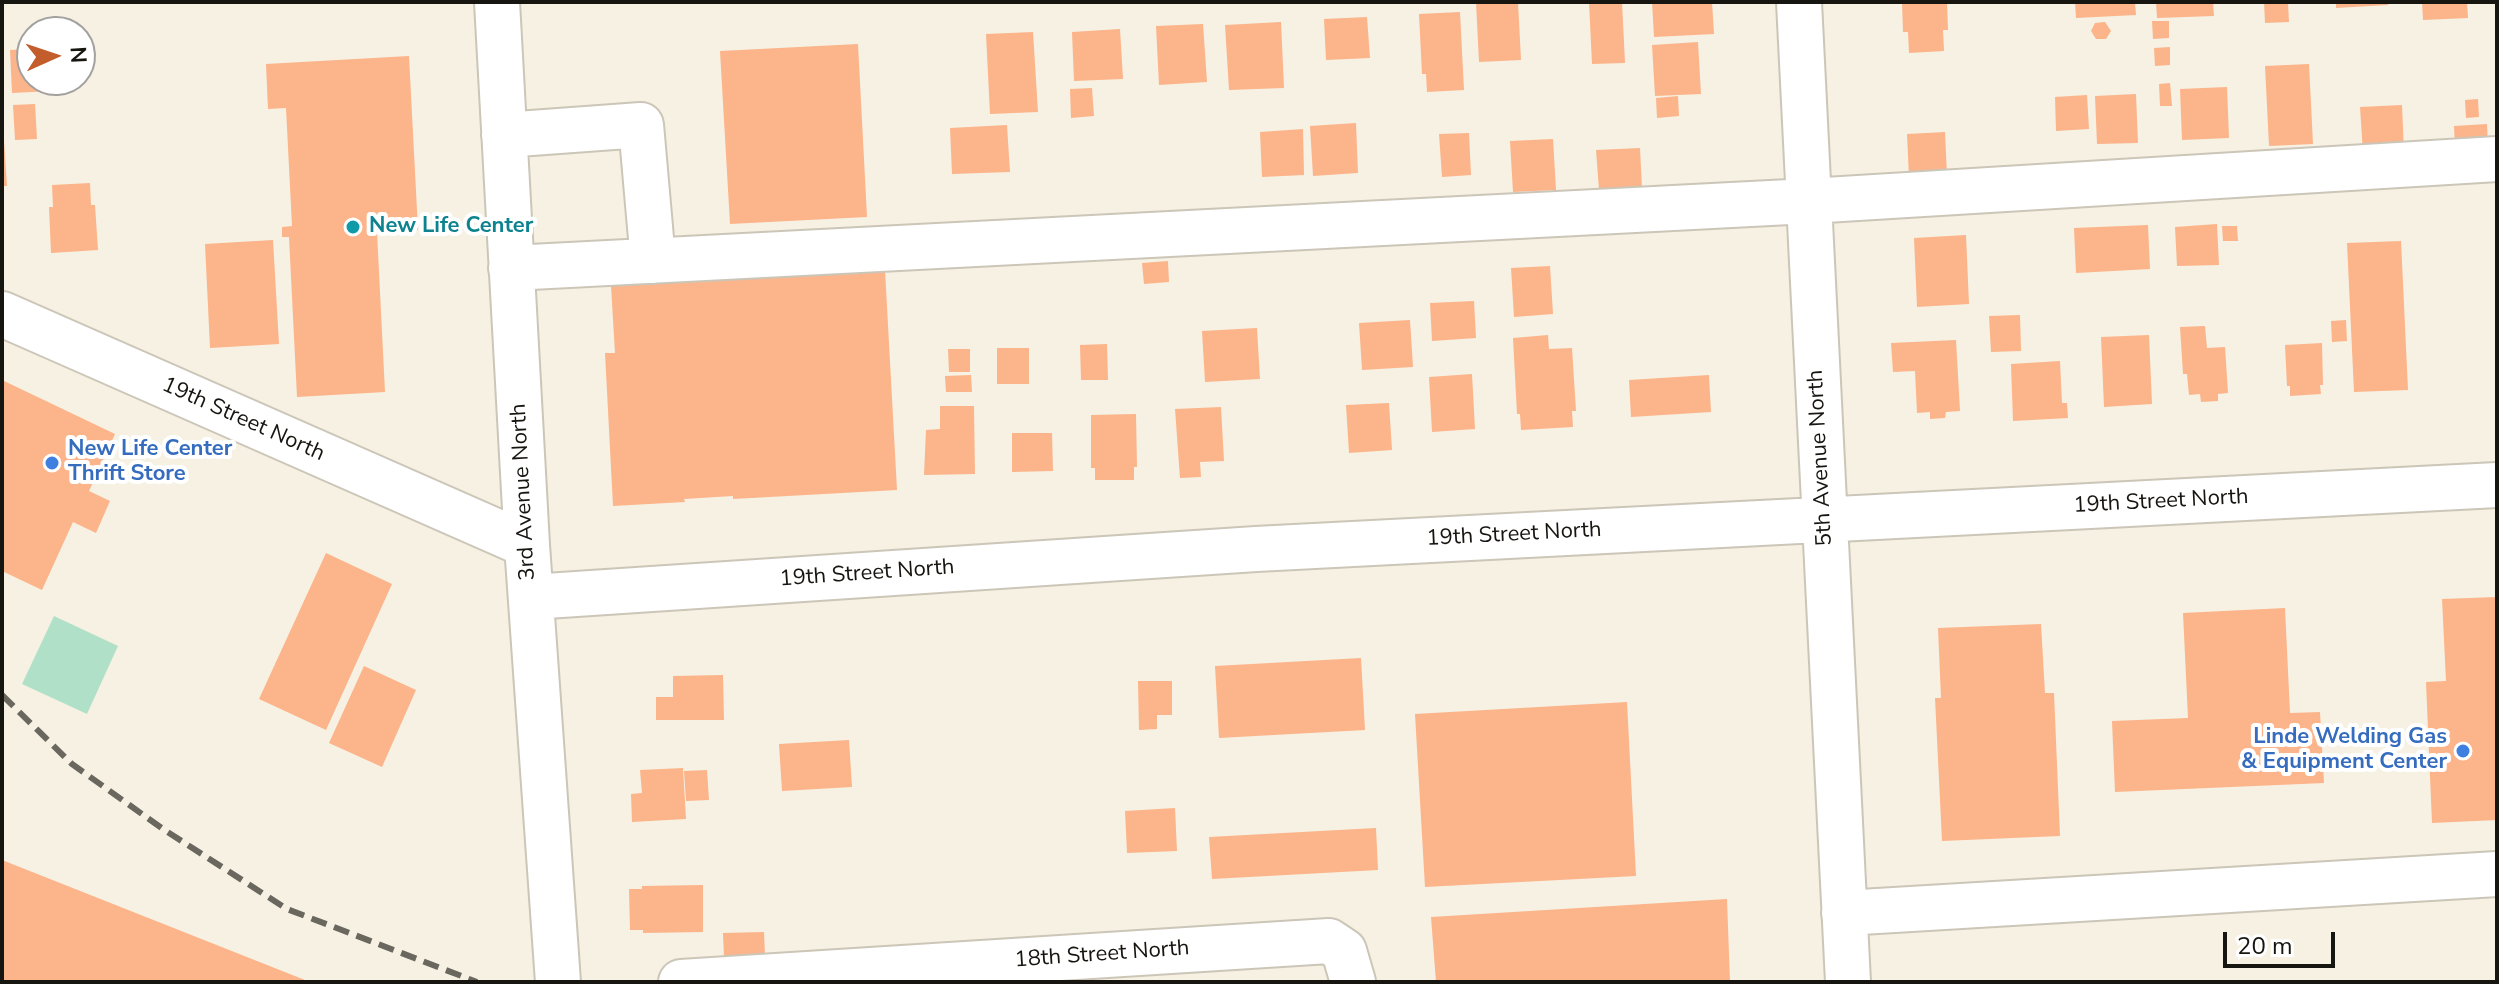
<!DOCTYPE html>
<html>
<head>
<meta charset="utf-8">
<style>
	body { margin:0 }
	#map { position:relative; width:2499px; height:984px; overflow:hidden; background:#f6f1e3; font-family:"Nunito Sans",sans-serif }
	canvas { display:block }
	.frame { position:absolute; inset:0; border:4px solid #171510; pointer-events:none }
	.north { position:absolute; left:16px; top:16px; width:80px; height:80px; box-sizing:border-box; background:#fff; border:2px solid #a2a19f; border-radius:50%; rotate:87deg; font-size:22px; font-weight:700; line-height:32px; text-align:center; color:#171510 }
	.north::after { content:''; display:block; margin:auto; width:28px; height:36px; background:#c35d2c; clip-path:polygon(50% 0,100% 100%,50% 72%,0 100%) }
	.scale { position:absolute; left:2223px; top:932px; width:112px; height:36px; box-sizing:border-box; border:4px solid #171510; border-top:0; padding-left:10px; font-size:24px; line-height:28px; white-space:nowrap; color:#171510; -webkit-text-stroke:6px #fff; paint-order:stroke }
</style>
</head>
<body>
<div id="map">
<canvas width="2499" height="984"></canvas>
<div class="frame"></div>
<div class="north">N</div>
<div class="scale">20 m</div>
</div>
<script>
const c = document.querySelector('canvas').getContext('2d');
c.lineJoin = 'round';
function fillPath(path, color) { c.fillStyle = color; c.fill(path, 'evenodd'); }
const poly = rows => new Path2D(rows.map(r => 'M' + r).join(''));
function stroke(path, color, width, dash) { c.strokeStyle = color; c.lineWidth = width; c.lineCap = dash ? 'butt' : 'round'; c.setLineDash(dash || []); c.stroke(path); }
function label(font, color, halo, rows, align = 'center') {
  c.font = font + ' "Nunito Sans",sans-serif'; c.lineWidth = 8; c.setLineDash([]); c.textBaseline = 'middle'; c.strokeStyle = halo; c.fillStyle = color; for (const [text, x, y, turn = 0] of rows) {
    c.save(); c.translate(x, y); c.rotate((+turn || 0) * Math.PI / 180); c.textAlign = isNaN(turn) ? turn : align; if (halo) c.strokeText(text, 0, 0); c.fillText(text, 0, 0); c.restore();
  }
}
fillPath(poly([
	[54,616,118,646,87,714,22,684]
]), '#b0e1c8');
fillPath(poly([
	[1476,2,1518,2,1521,60,1479,62],
	[1589,2,1622,2,1625,63,1592,64],
	[1652,2,1712,2,1714,34,1654,37],
	[1902,2,1947,2,1948,30,1943,30,1944,51,1909,53,1908,32,1903,32],
	[2075,2,2135,2,2136,15,2076,18],
	[2156,2,2213,2,2214,16,2157,18],
	[2264,2,2288,2,2289,22,2265,23],
	[2336,2,2388,2,2388,5,2336,8],
	[2422,2,2467,2,2468,18,2423,20],
	[1460,12,1464,90,1427,92,1426,74,1422,74,1419,14],
	[1367,17,1370,58,1326,60,1324,19],
	[2152,21,2169,21,2169,38,2153,39],
	[1281,22,1284,88,1229,90,1225,25],
	[2105,22,2111,31,2106,39,2096,39,2091,31,2095,23],
	[1203,24,1207,82,1159,85,1156,26],
	[1120,29,1123,79,1074,81,1072,32],
	[1033,32,1038,112,990,114,986,34],
	[1698,42,1701,94,1655,96,1652,45],
	[858,44,867,217,730,224,720,51],
	[2170,47,2170,65,2155,66,2154,48],
	[32,49,32,80,52,80,52,91,12,93,10,50],
	[409,56,418,230,377,232,385,392,297,397,289,237,282,237,282,227,292,226,286,108,268,109,266,64],
	[2309,64,2313,144,2269,146,2265,66],
	[2170,83,2172,106,2160,106,2159,84],
	[2227,87,2229,138,2182,140,2180,89],
	[1092,88,1094,116,1071,118,1070,89],
	[2136,94,2138,143,2097,144,2095,96],
	[2087,95,2089,129,2056,131,2055,97],
	[1678,96,1679,116,1657,118,1656,98],
	[2478,99,2479,117,2466,118,2465,100],
	[35,104,37,139,15,140,13,105],
	[2402,105,2404,152,2363,153,2360,107],
	[1356,123,1358,173,1313,176,1310,126],
	[2487,124,2488,146,2455,148,2454,126],
	[1007,125,1010,172,952,174,950,128],
	[1303,129,1304,175,1262,177,1260,132],
	[1945,132,1947,176,1909,177,1907,134],
	[1469,133,1471,175,1442,177,1439,134],
	[1553,139,1556,190,1513,192,1510,141],
	[2,140,4,140,7,186,2,186],
	[1640,148,1642,188,1599,190,1596,150],
	[90,183,91,205,95,205,98,250,51,253,49,207,53,207,52,185],
	[2217,224,2219,265,2177,266,2175,227],
	[2148,225,2150,269,2076,273,2074,228],
	[2222,226,2237,226,2238,241,2223,241],
	[1966,235,1969,304,1917,307,1914,238],
	[273,240,279,344,210,348,205,244],
	[2401,241,2408,390,2354,392,2347,243],
	[1168,261,1169,282,1144,284,1142,263],
	[1550,266,1553,314,1514,317,1511,268],
	[885,270,897,490,733,499,733,496,684,499,685,502,613,506,605,353,615,353,611,286],
	[1474,301,1476,338,1432,341,1430,303],
	[2020,315,2021,351,1991,352,1989,316],
	[1410,320,1413,367,1362,370,1359,323],
	[2346,320,2347,341,2332,342,2331,321],
	[2205,326,2207,348,2225,347,2228,393,2218,394,2218,401,2201,402,2200,394,2189,395,2187,374,2183,374,2180,327],
	[1257,328,1260,379,1205,382,1202,331],
	[1548,335,1549,349,1572,348,1576,411,1572,411,1573,427,1521,430,1520,414,1517,414,1513,338],
	[2149,335,2152,404,2104,407,2101,337],
	[1956,340,1960,411,1946,412,1945,418,1930,419,1930,412,1917,413,1915,371,1893,372,1891,343],
	[2322,343,2323,385,2320,385,2321,394,2290,396,2290,386,2287,386,2285,345],
	[1107,344,1108,380,1081,380,1080,345],
	[997,348,1029,348,1029,384,997,384],
	[948,349,970,349,970,372,949,372],
	[2060,361,2062,403,2067,403,2068,418,2013,421,2011,364],
	[1472,374,1475,429,1432,432,1429,377],
	[971,375,972,392,946,392,945,376],
	[1709,375,1711,412,1631,417,1629,380],
	[2,380,115,434,89,491,110,501,96,533,73,522,42,590,2,571],
	[1389,403,1392,450,1349,453,1346,405],
	[940,406,974,406,975,474,924,475,926,430,940,429],
	[1221,407,1224,461,1200,462,1201,477,1180,478,1175,409],
	[1136,414,1137,467,1134,467,1134,480,1095,480,1095,468,1091,468,1091,415],
	[1012,433,1052,433,1053,471,1012,472],
	[326,553,392,584,326,730,259,699],
	[2497,597,2497,820,2432,823,2426,682,2446,681,2442,599],
	[2285,608,2290,713,2320,712,2324,783,2115,792,2112,721,2188,718,2183,613],
	[2041,624,2045,693,2054,693,2060,836,1942,841,1935,698,1941,698,1938,628],
	[1361,658,1365,730,1219,738,1215,666],
	[364,666,416,690,382,767,329,743],
	[723,675,724,720,656,720,656,697,673,697,673,676],
	[1138,681,1172,681,1172,715,1157,715,1157,729,1139,730],
	[1627,702,1636,876,1425,887,1415,714],
	[849,740,852,787,782,791,779,744],
	[683,768,686,819,632,822,631,794,642,793,640,770],
	[707,770,709,800,686,801,684,771],
	[1175,808,1177,851,1127,853,1125,811],
	[1376,828,1378,870,1212,879,1209,837],
	[2,860,310,982,2,982],
	[703,885,703,932,643,933,643,930,630,930,629,889,642,889,642,886],
	[1727,899,1730,982,1436,982,1431,917],
	[764,932,765,956,724,957,723,933]
]), '#fcb48a');
const minor = poly([
	[497,2,527,545,558,982],
	[1799,2,1848,982],
	[504,135,641,125,653,261],
	[511,268,1809,201,2497,159],
	[2,314,527,545],
	[531,597,1256,549,2497,485],
	[1844,913,2497,874],
	[681,982,1329,941,1344,951,1353,982]
]);
stroke(minor, '#cbc6b8', 48);
stroke(minor, '#fff', 44);
stroke(poly([
	[2,695,72,764,163,829,287,909,477,982]
]), '#6a675f', 6, [16, 8]);
for (const [x, y, r, color] of [
	[353,227,8,"#0f9aa8"],
	[52,463,8,"#3f7fe0"],
	[2463,751,8,"#3f7fe0"]
]) { const dot = new Path2D(); dot.arc(x, y, r, 0, 2 * Math.PI); c.fillStyle = color; c.fill(dot); stroke(dot, '#fff', 3); }
label('bold 22px', '#0d838f', '#fff', [
	["New Life Center",369,227]
], 'left');
label('22px', '#171510', '#fff', [
	["19th Street North",243,420,24],
	["5th Avenue North",1821,458,-93],
	["3rd Avenue North",524,492,-93],
	["19th Street North",2161,502,-3],
	["19th Street North",1514,535,-3],
	["19th Street North",867,574,-4],
	["18th Street North",1102,955,-4]
]);
label('bold 22px', '#366cbe', '#fff', [
	["New Life Center",68,450],
	["Thrift Store",68,475],
	["Linde Welding Gas",2447,738,"right"],
	["& Equipment Center",2447,763,"right"]
], 'left');
</script>
</body>
</html>
